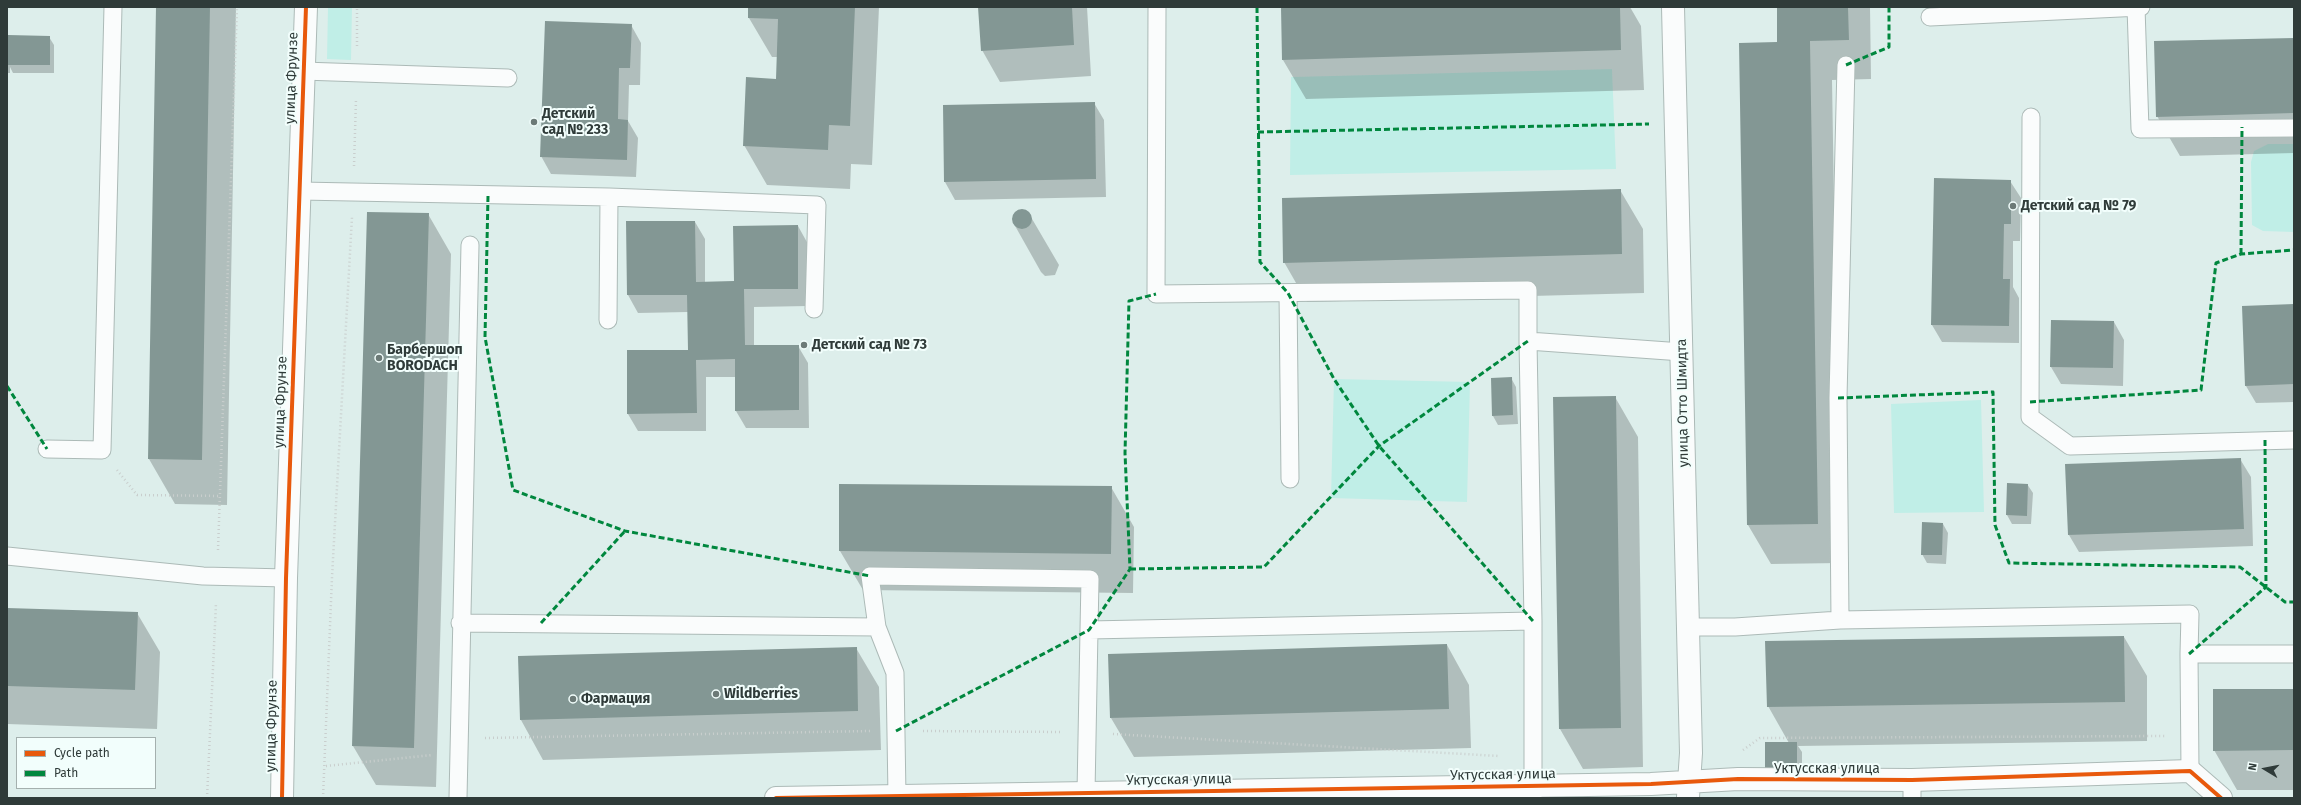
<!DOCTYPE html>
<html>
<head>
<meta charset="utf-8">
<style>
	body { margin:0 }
	#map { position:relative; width:2301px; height:805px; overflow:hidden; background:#ddeeeb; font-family:"Fira Sans",sans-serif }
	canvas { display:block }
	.frame { position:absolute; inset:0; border:8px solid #2f3b39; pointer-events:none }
	.legend { position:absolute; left:16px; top:737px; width:140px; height:52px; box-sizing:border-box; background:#f2fefc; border:1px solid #a4b0ae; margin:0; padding:5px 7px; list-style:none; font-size:12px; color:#2f3b39 }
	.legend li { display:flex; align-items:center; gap:8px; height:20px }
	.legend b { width:20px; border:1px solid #a4b0ae }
	.north { position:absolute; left:2245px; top:749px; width:40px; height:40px; -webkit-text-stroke:3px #f2fefc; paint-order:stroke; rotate:280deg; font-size:11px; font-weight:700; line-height:16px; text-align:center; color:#2f3b39 }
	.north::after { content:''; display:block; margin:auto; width:14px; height:18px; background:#2f3b39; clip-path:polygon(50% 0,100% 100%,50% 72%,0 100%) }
</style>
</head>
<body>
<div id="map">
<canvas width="2301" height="805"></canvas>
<div class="frame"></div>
<ul class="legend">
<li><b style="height:5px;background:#e8590c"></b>Cycle path</li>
<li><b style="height:5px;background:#00873e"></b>Path</li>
</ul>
<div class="north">N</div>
</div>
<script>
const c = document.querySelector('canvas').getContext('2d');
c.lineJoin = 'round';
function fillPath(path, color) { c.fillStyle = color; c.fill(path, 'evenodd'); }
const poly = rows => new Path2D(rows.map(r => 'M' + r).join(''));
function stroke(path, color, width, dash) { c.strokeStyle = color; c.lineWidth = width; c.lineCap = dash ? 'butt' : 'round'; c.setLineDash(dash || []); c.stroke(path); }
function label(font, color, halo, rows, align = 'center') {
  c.font = font + ' "Fira Sans",sans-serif'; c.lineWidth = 4; c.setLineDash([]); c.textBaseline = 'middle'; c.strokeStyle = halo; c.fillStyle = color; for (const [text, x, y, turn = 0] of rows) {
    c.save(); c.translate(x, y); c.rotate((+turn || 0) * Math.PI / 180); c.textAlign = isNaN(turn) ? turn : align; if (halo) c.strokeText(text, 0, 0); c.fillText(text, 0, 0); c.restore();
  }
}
fillPath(poly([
	[328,7,352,7,351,60,327,59],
	[1612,69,1616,169,1290,175,1291,77],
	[2268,144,2294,144,2294,232,2263,231,2252,225,2251,162,2254,151],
	[1334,379,1470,382,1467,502,1331,498],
	[1981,400,1984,512,1894,513,1891,404]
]), '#c0eee7');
fillPath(poly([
	[157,7,236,7,227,505,175,504,149,459],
	[749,7,879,7,872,165,851,164,850,189,767,185,744,145,777,80,778,57,772,57,749,18],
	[979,7,1087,7,1091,76,1000,82,982,50],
	[1282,7,1630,7,1641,26,1644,90,1306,99,1283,60],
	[1778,7,1870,7,1871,79,1832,80,1840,563,1771,564,1748,525,1778,43],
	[1925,7,2128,7,1931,17],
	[631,25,641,43,640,85,629,85,628,121,638,138,636,177,551,174,541,156],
	[49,37,54,45,54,73,13,73,10,67,10,73,7,73,7,40,9,43],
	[2294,39,2294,153,2180,156,2157,116],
	[1094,103,1104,120,1106,197,955,200,945,182,944,106],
	[2010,181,2021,198,2020,241,2013,241,2013,287,2019,298,2019,343,1942,342,1932,325],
	[1620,190,1643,229,1644,293,1307,302,1284,262],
	[1023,210,1028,212,1059,265,1055,275,1045,276,1041,272,1014,224,1014,214],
	[428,214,451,254,436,787,376,785,353,746],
	[627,222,695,222,705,239,705,283,735,282,798,226,808,244,808,306,754,307,754,346,798,346,808,363,809,428,746,428,736,411,736,377,706,377,706,431,638,431,628,414,689,351,688,312,638,313,628,295],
	[2294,305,2294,402,2256,403,2246,386],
	[2114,322,2124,340,2123,386,2061,384,2051,367],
	[1511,378,1516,387,1518,424,1498,425,1493,416,1492,379],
	[1615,397,1638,437,1643,767,1583,769,1560,729,1554,398],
	[2240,459,2251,477,2253,546,2079,552,2069,535],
	[2027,484,2033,493,2031,524,2012,524,2007,515],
	[1111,487,1134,527,1133,593,863,590,840,551],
	[1943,524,1948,533,1946,564,1927,563,1922,554],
	[7,609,137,613,160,652,157,729,7,724],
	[2124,637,2147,676,2147,741,1798,746,1802,752,1802,778,1766,743,1789,743,1768,706],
	[1447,645,1469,685,1471,748,1134,757,1111,718],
	[856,648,879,687,881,750,543,760,521,720,519,657],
	[2294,690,2294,790,2237,790,2214,750]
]), '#0003');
fillPath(poly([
	[156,7,210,7,202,460,148,459],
	[748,7,855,7,850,126,829,125,828,150,743,146,746,77,776,79,778,19,748,18],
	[978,7,1072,7,1074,45,981,51],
	[1281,7,1620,7,1621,50,1282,60],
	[1777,7,1848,7,1849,40,1810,41,1818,524,1747,525,1739,43,1777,42],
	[545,21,632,24,630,68,619,68,618,119,628,120,627,160,540,157],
	[8,35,50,36,50,65,7,65],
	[2294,38,2294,113,2156,117,2154,41],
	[1095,102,1096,179,944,182,943,105],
	[1934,178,2011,180,2011,224,2004,224,2003,279,2010,279,2009,326,1931,325],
	[1621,189,1622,254,1283,263,1282,198],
	'1012 219a10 10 0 1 1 20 0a10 10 0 1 1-20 0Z',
	[367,212,429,213,414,748,352,746],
	[626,221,695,221,696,282,734,281,733,226,798,225,798,289,744,289,745,345,799,345,799,410,735,411,735,359,696,360,697,413,627,414,627,350,688,350,687,295,627,295],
	[2294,304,2294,384,2245,386,2242,306],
	[2051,320,2114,321,2113,368,2050,367],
	[1512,377,1513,415,1492,416,1491,378],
	[1616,396,1621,728,1559,729,1553,397],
	[2241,458,2244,529,2068,535,2065,464],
	[2007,483,2028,484,2027,516,2006,515],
	[839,484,1112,486,1111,554,839,551],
	[1922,522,1943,523,1942,555,1921,555],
	[7,608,138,612,135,690,7,686],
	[2124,636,2125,702,1767,707,1765,641],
	[1447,644,1449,709,1110,718,1108,654],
	[857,647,858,711,520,720,518,656],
	[2213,689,2294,689,2294,750,2213,751],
	[1765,742,1797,742,1797,770,1765,770]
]), '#839794');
const service = poly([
	[1157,7,1156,294,1528,290,1528,341,1682,352],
	[2136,7,2140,129,2294,128],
	[1930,17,2141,7],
	[303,71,508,78],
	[2031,117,2030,417,2070,446,2294,440],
	[300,191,609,197,817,205,814,309],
	[1288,293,1290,479],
	[608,320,609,197],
	[1528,341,1533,621,1533,798],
	[47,449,102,450,113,7],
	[7,556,203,576,286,578],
	[1840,620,1838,398,1846,65],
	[460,623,877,627],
	[1686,627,1735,627,1840,620,2190,614,2189,654],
	[2190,771,2189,654,2294,654],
	[1086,793,1089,630],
	[897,796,895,673,877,627,870,576,1090,579,1089,630,1533,621],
	[458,798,470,245],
	[1912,798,1912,780]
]);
const minor = poly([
	[1673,7,1691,753,1688,797],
	[282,798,286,578,306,7],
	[776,798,1651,784,1738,779,1912,780,2190,771,2221,798]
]);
stroke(service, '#acbab7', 19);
stroke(minor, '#acbab7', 24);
stroke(poly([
	[357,46,357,7],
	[354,166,356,99],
	[117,470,137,495,221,496],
	[218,550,237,7],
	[923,731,1062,732],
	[1113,734,1499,756],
	[485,738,870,731],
	[1743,750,1760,738,2165,736],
	[326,766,432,755],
	[207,798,216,603],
	[323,798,332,577,352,217]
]), '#c9cecd', 2.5, [1, 3]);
stroke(service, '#fafcfc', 17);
stroke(minor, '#fafcfc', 22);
stroke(poly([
	[1257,7,1260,262,1288,293,1334,379,1379,446,1533,621],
	[1846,65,1889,47,1889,7],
	[1258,132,1649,124],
	[488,196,485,337,513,490,625,531,870,576],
	[2241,254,2242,127],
	[7,386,47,449],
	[1838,398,1993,392,1995,525,2009,563,2240,567,2285,602,2294,602],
	[2030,402,2201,390,2216,263,2241,254,2294,250],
	[1130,569,1264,567,1379,446,1528,341],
	[541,623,625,531],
	[2189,654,2266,587,2265,440],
	[896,731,1089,630,1130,569,1125,453,1129,301,1156,294]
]), '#00873e', 3, [6, 3]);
stroke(poly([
	[282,798,286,578,306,7],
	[776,798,1651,784,1738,779,1912,780,2190,771,2221,798]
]), '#e8590c', 4);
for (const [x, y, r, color] of [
	[534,122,4,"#6c7a77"],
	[2013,206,4,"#6c7a77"],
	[804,345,4,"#6c7a77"],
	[379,358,4,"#6c7a77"],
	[716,694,4,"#6c7a77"],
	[573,699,4,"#6c7a77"]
]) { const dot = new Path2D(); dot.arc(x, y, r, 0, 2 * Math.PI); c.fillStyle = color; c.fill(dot); stroke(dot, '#f2fefc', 1.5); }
label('14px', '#2f3b39', '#f2fefc', [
	["улица Фрунзе",292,78,-88],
	["улица Фрунзе",281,402,-88],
	["улица Отто Шмидта",1683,403,-91],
	["улица Фрунзе",272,726,-89],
	["Уктусская улица",1827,769],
	["Уктусская улица",1503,775,-1],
	["Уктусская улица",1179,780,-1]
]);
label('bold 14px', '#2f3b39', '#f2fefc', [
	["Детский",542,114],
	["сад № 233",542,130],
	["Детский сад № 79",2021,206],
	["Детский сад № 73",812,345],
	["Барбершоп",387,350],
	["BORODACH",387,366],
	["Wildberries",724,694],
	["Фармация",581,699]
], 'left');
</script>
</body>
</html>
